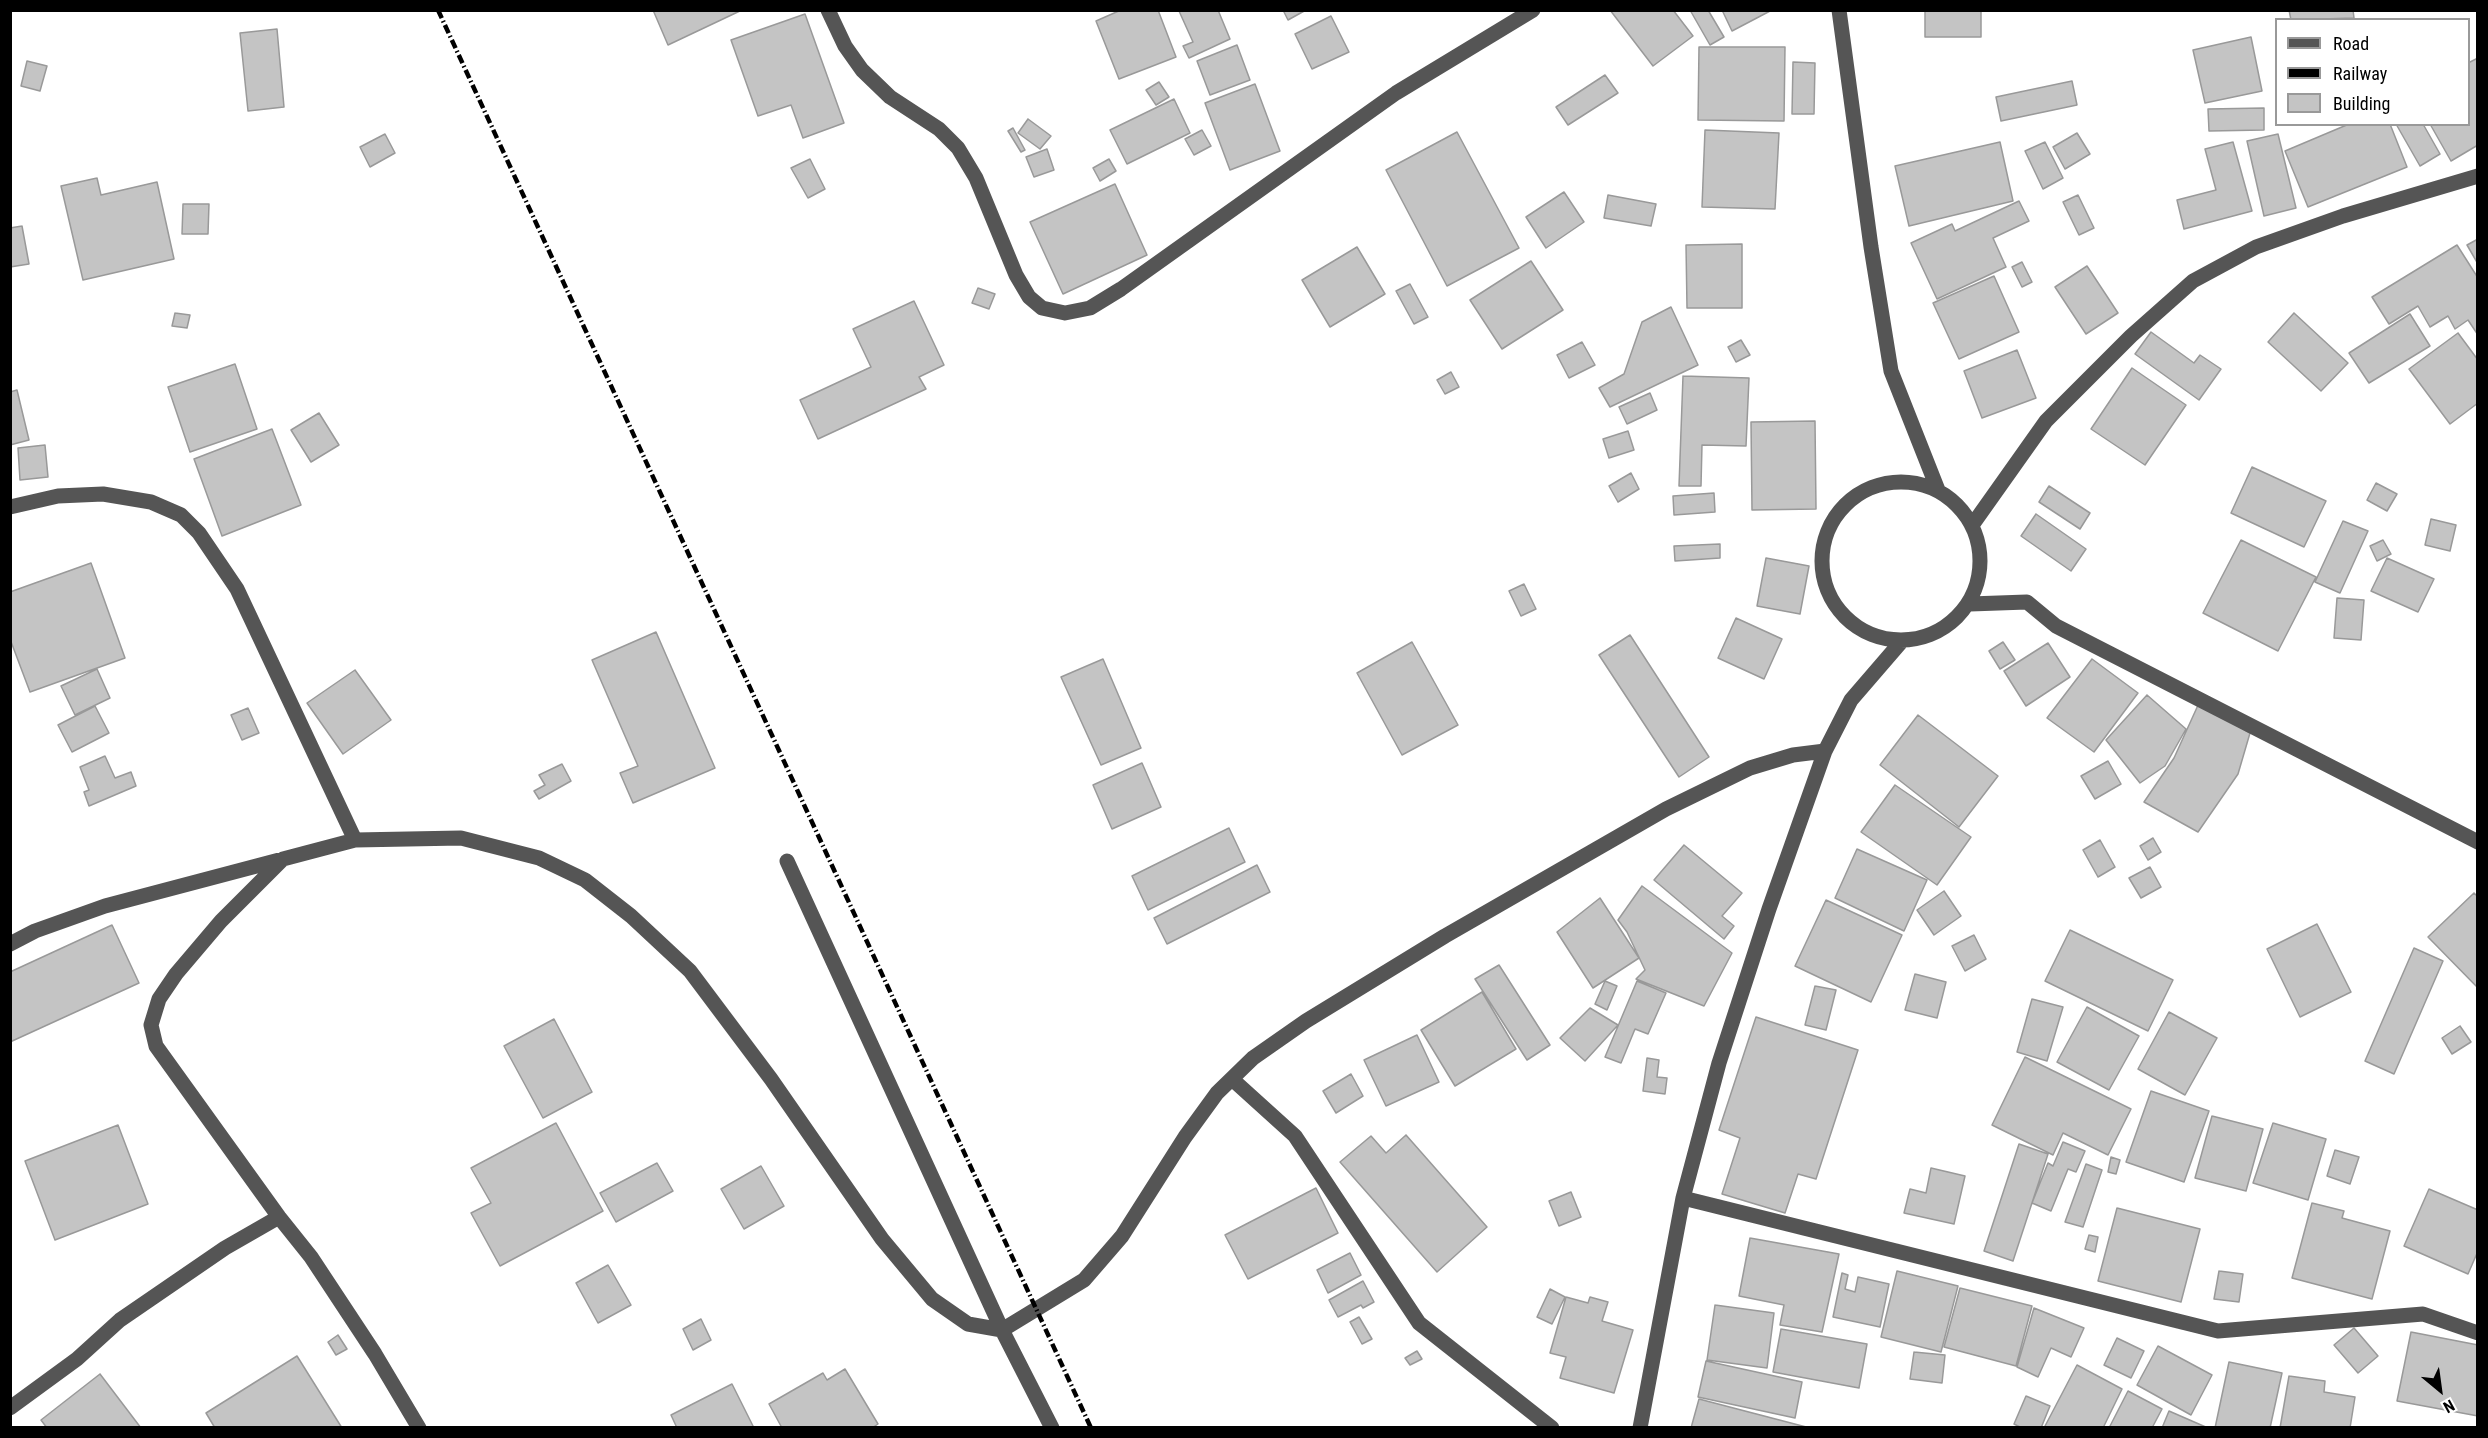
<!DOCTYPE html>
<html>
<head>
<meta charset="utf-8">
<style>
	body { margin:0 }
	#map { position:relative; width:2488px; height:1438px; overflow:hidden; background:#fff; font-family:"Roboto Condensed",sans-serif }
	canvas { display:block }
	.frame { position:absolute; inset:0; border:12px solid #000; pointer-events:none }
	.legend { position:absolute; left:2275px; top:18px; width:195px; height:108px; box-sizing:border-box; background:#fff; border:2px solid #999; margin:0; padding:8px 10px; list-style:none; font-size:18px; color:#000 }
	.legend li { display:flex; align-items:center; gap:12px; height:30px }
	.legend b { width:30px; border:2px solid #999 }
	.north { position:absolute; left:2410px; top:1360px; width:60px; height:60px; -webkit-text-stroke:4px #fff; paint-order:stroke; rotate:151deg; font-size:16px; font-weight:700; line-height:24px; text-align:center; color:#000 }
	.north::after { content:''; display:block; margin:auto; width:21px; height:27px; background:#000; clip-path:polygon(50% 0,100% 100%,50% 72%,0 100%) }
</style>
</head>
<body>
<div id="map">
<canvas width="2488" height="1438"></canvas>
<div class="frame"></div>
<ul class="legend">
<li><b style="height:8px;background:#555"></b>Road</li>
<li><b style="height:8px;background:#000"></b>Railway</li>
<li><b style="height:16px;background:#c4c4c4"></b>Building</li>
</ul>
<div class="north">N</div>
</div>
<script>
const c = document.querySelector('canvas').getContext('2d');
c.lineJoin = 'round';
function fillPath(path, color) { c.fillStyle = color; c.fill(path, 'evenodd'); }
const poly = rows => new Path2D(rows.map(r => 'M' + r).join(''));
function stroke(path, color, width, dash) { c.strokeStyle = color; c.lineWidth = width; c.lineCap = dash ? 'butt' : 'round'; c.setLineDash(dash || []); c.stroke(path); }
const building = poly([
	[653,10,742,10,668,45,653,10],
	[1121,10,1158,10,1176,57,1119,79,1096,21,1121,10],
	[1218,10,1230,39,1189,58,1183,46,1193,42,1179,11,1218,10],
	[1283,10,1306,10,1288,20,1283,10],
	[1610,10,1673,10,1693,36,1653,66,1610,10],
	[1690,10,1708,10,1724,37,1710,45,1690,10],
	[1722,10,1772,10,1732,31,1722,10],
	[1925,10,1981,10,1981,37,1925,37,1925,10],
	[2289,10,2353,10,2354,18,2291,20,2289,10],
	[805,14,844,123,803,138,791,105,758,116,731,40,805,14],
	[1331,16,1349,52,1312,69,1295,34,1331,16],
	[277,29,284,107,248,111,240,33,277,29],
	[2251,37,2262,91,2205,103,2193,50,2251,37],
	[1237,45,1250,80,1210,95,1197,61,1237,45],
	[1699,47,1785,47,1784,121,1698,120,1699,47],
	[2478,58,2478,145,2451,161,2430,124,2468,124,2468,63,2478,58],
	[27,61,47,66,40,91,21,86,27,61],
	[1793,62,1815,63,1814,114,1792,114,1793,62],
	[1605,75,1618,93,1568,125,1556,107,1605,75],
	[2072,81,2077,105,2001,121,1996,97,2072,81],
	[1159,82,1169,97,1156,105,1146,90,1159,82],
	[1255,84,1280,151,1230,170,1205,103,1255,84],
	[1174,99,1190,133,1127,164,1110,130,1174,99],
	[2264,108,2264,130,2209,131,2208,109,2264,108],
	[1028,119,1051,136,1040,149,1018,133,1028,119],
	[2349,124,2390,124,2407,167,2308,207,2285,151,2349,124],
	[2396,124,2423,124,2440,154,2420,166,2396,124],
	[1013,128,1025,150,1021,152,1008,131,1013,128],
	[1202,130,1211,146,1194,155,1185,139,1202,130],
	[1705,130,1779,133,1775,209,1702,207,1705,130],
	[1457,132,1519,248,1447,286,1386,170,1457,132],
	[2077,133,2090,154,2065,169,2053,147,2077,133],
	[385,134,395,153,370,167,360,147,385,134],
	[2278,134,2296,208,2264,216,2247,141,2278,134],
	[2000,142,2013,201,1909,226,1895,166,2000,142],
	[2045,142,2063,178,2043,189,2025,151,2045,142],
	[2233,142,2252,211,2184,229,2177,200,2216,190,2205,149,2233,142],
	[1047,149,1054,170,1034,177,1026,157,1047,149],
	[810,159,825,189,808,198,791,168,810,159],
	[1109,159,1116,171,1100,181,1093,168,1109,159],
	[97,178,101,195,157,182,174,259,83,280,61,186,97,178],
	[1115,184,1147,255,1063,294,1030,222,1115,184],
	[1564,192,1584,222,1546,248,1526,217,1564,192],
	[1608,195,1656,204,1651,226,1604,218,1608,195],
	[2078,195,2094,228,2079,235,2063,202,2078,195],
	[2019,201,2029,221,1993,238,2006,267,1937,299,1911,243,1952,224,1955,231,2019,201],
	[183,204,209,204,208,234,182,234,183,204],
	[22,226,29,264,10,267,10,228,22,226],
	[2478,239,2478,264,2467,245,2478,239],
	[1742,244,1742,308,1687,308,1686,245,1742,244],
	[2457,245,2478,278,2478,335,2468,320,2455,329,2448,316,2430,327,2418,306,2389,324,2372,297,2457,245],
	[1357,247,1385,294,1330,327,1302,280,1357,247],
	[1531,261,1563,310,1502,349,1470,300,1531,261],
	[2022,262,2032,282,2022,287,2012,267,2022,262],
	[2087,266,2118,313,2086,334,2055,287,2087,266],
	[1994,276,2019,332,1959,359,1933,303,1994,276],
	[1410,284,1428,317,1414,324,1396,291,1410,284],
	[978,288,995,294,989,309,972,303,978,288],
	[914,301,944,365,919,377,926,389,818,439,800,400,871,367,853,329,914,301],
	[1671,307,1698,365,1610,407,1599,388,1624,374,1642,322,1671,307],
	[175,313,190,315,187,328,172,326,175,313],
	[2294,313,2348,363,2321,391,2268,342,2294,313],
	[2410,314,2430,346,2369,383,2349,353,2410,314],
	[2151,332,2194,363,2200,355,2221,369,2199,400,2135,354,2151,332],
	[2458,333,2478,360,2478,403,2450,424,2409,369,2458,333],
	[1741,340,1750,355,1736,362,1728,347,1741,340],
	[1582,342,1595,365,1569,378,1557,355,1582,342],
	[2017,350,2036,398,1982,418,1964,371,2017,350],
	[235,364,257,429,190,452,168,387,235,364],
	[2132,368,2186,405,2145,465,2091,429,2132,368],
	[1451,372,1459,387,1445,394,1437,380,1451,372],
	[1683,376,1749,378,1746,446,1702,445,1701,486,1679,486,1683,376],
	[17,390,29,440,10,445,10,392,17,390],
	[1650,393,1657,410,1627,424,1619,407,1650,393],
	[319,413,339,445,311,462,291,430,319,413],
	[1815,421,1816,509,1752,510,1751,422,1815,421],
	[272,429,301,505,222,536,194,459,272,429],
	[1628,431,1634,450,1609,458,1603,439,1628,431],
	[45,445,48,477,20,480,18,448,45,445],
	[2252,467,2326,501,2304,547,2231,513,2252,467],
	[1631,473,1639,489,1618,502,1609,486,1631,473],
	[2376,483,2397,494,2387,511,2367,500,2376,483],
	[2049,486,2090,513,2080,529,2039,502,2049,486],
	[1714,493,1715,512,1674,515,1673,496,1714,493],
	[2036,514,2086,549,2071,571,2021,536,2036,514],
	[2431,519,2456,525,2450,551,2425,545,2431,519],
	[2343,521,2368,531,2340,593,2315,582,2343,521],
	[2241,540,2316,577,2278,651,2203,613,2241,540],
	[2383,540,2391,554,2377,561,2370,546,2383,540],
	[1720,544,1720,558,1675,561,1674,546,1720,544],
	[1766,558,1809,566,1800,614,1757,606,1766,558],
	[2387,558,2434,579,2418,612,2371,591,2387,558],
	[91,563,125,658,30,692,10,639,10,592,91,563],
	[1524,584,1536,609,1521,616,1509,591,1524,584],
	[2337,598,2364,600,2361,640,2334,638,2337,598],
	[1736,618,1782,639,1764,679,1718,658,1736,618],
	[656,632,715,768,633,803,620,773,638,766,592,660,656,632],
	[1630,635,1709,757,1679,777,1599,655,1630,635],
	[1412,642,1458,725,1402,755,1357,673,1412,642],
	[2003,642,2015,660,2000,669,1989,651,2003,642],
	[2048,643,2070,677,2026,706,2004,671,2048,643],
	[1103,659,1141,748,1101,765,1061,677,1103,659],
	[2092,659,2138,693,2094,752,2047,718,2092,659],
	[97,669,110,698,75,715,61,686,97,669],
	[355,670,391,720,343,754,307,703,355,670],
	[2147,695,2186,729,2165,766,2140,783,2106,740,2147,695],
	[2199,703,2250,733,2238,774,2198,832,2144,802,2174,758,2199,703],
	[95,706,109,733,72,752,58,725,95,706],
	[248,708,259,733,242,740,231,715,248,708],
	[1918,715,1998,776,1959,827,1880,765,1918,715],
	[105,756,115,778,131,772,136,786,89,806,84,792,89,790,80,767,105,756],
	[2108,761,2121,784,2095,799,2081,776,2108,761],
	[1142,763,1161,807,1112,829,1093,785,1142,763],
	[562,764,571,781,539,799,534,791,545,785,539,775,562,764],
	[1895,785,1971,837,1937,885,1861,832,1895,785],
	[1229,828,1245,862,1148,910,1132,876,1229,828],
	[2153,838,2161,852,2148,860,2140,846,2153,838],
	[2100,840,2115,867,2098,877,2083,850,2100,840],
	[1684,845,1742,893,1722,916,1734,926,1724,939,1654,880,1684,845],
	[1857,849,1927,880,1904,931,1835,898,1857,849],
	[1257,865,1270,892,1167,944,1154,918,1257,865],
	[2150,867,2161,887,2141,898,2129,878,2150,867],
	[1642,886,1732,953,1704,1006,1636,979,1645,970,1627,932,1618,920,1642,886],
	[1944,891,1961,916,1934,935,1917,910,1944,891],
	[2474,893,2478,897,2478,988,2428,937,2474,893],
	[1600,898,1639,958,1593,988,1557,932,1600,898],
	[1826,900,1902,935,1871,1002,1795,966,1826,900],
	[2317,924,2351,992,2300,1017,2267,949,2317,924],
	[112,925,139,983,10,1042,10,972,112,925],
	[2070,930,2173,980,2148,1031,2045,981,2070,930],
	[1974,935,1986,959,1965,971,1952,946,1974,935],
	[2414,948,2443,961,2394,1074,2365,1061,2414,948],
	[1499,965,1550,1045,1527,1060,1475,979,1499,965],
	[1915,974,1946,982,1937,1018,1905,1010,1915,974],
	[1605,981,1617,986,1607,1010,1595,1004,1605,981],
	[1637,981,1666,993,1648,1034,1635,1029,1621,1063,1605,1057,1637,981],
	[1815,986,1836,990,1826,1030,1805,1025,1815,986],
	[1482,992,1516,1049,1455,1086,1421,1030,1482,992],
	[2032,999,2063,1007,2047,1061,2017,1052,2032,999],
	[2087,1007,2139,1036,2109,1090,2057,1062,2087,1007],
	[1590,1008,1618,1025,1585,1061,1560,1038,1590,1008],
	[2169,1012,2217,1038,2185,1095,2138,1069,2169,1012],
	[1756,1017,1858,1050,1816,1179,1798,1174,1785,1213,1722,1194,1740,1138,1719,1130,1756,1017],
	[554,1019,592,1092,543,1118,504,1046,554,1019],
	[2460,1026,2471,1042,2452,1054,2442,1038,2460,1026],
	[1417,1035,1439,1082,1386,1106,1364,1060,1417,1035],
	[2025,1057,2131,1109,2108,1155,2063,1133,2053,1155,1992,1125,2025,1057],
	[1647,1058,1659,1060,1657,1077,1667,1078,1665,1094,1643,1091,1647,1058],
	[1351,1074,1363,1096,1336,1113,1323,1091,1351,1074],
	[2151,1091,2209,1111,2184,1182,2126,1162,2151,1091],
	[2212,1116,2263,1129,2246,1191,2195,1178,2212,1116],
	[556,1123,603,1211,500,1266,471,1213,491,1203,471,1168,556,1123],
	[2273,1123,2326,1139,2308,1200,2253,1183,2273,1123],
	[118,1125,148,1204,55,1240,25,1161,118,1125],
	[1406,1135,1487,1227,1437,1272,1340,1162,1371,1136,1386,1153,1406,1135],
	[2063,1142,2085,1151,2076,1172,2068,1169,2051,1211,2032,1203,2048,1163,2053,1166,2063,1142],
	[2019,1144,2048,1154,2013,1261,1984,1251,2019,1144],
	[2335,1150,2359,1157,2350,1184,2327,1176,2335,1150],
	[2111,1157,2120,1160,2116,1174,2108,1172,2111,1157],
	[657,1163,673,1191,616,1222,600,1193,657,1163],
	[2086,1164,2102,1170,2083,1227,2065,1222,2086,1164],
	[761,1166,784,1206,744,1229,721,1189,761,1166],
	[1931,1168,1965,1176,1954,1224,1904,1213,1910,1189,1926,1193,1931,1168],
	[1316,1188,1338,1233,1248,1279,1225,1235,1316,1188],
	[2429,1189,2478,1210,2478,1251,2468,1274,2404,1246,2429,1189],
	[1571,1192,1581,1217,1559,1226,1549,1201,1571,1192],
	[2312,1203,2344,1211,2342,1218,2390,1231,2372,1299,2292,1278,2312,1203],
	[2117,1208,2200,1229,2181,1302,2098,1281,2117,1208],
	[2089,1235,2098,1237,2095,1252,2085,1249,2089,1235],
	[1750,1238,1839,1254,1822,1332,1780,1325,1784,1305,1739,1296,1750,1238],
	[1350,1253,1361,1275,1328,1293,1317,1270,1350,1253],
	[608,1265,631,1305,598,1323,576,1283,608,1265],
	[1897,1271,1958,1286,1941,1352,1881,1337,1897,1271],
	[2219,1271,2243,1274,2239,1302,2214,1299,2219,1271],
	[1842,1273,1848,1275,1845,1289,1855,1292,1858,1277,1889,1284,1880,1327,1833,1317,1842,1273],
	[1363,1281,1374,1302,1363,1308,1361,1305,1338,1317,1329,1300,1363,1281],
	[1960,1288,2032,1306,2016,1366,1944,1347,1960,1288],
	[1550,1289,1565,1297,1552,1324,1537,1317,1550,1289],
	[1566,1297,1588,1303,1590,1297,1608,1302,1602,1321,1633,1330,1614,1393,1560,1378,1566,1357,1550,1353,1566,1297],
	[1715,1305,1774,1313,1767,1368,1707,1360,1715,1305],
	[2034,1308,2084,1328,2071,1357,2051,1348,2038,1377,2017,1367,2034,1308],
	[1359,1317,1372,1339,1362,1344,1350,1322,1359,1317],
	[701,1319,711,1340,693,1350,683,1329,701,1319],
	[2354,1328,2378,1356,2358,1373,2334,1345,2354,1328],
	[1781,1329,1867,1344,1859,1388,1773,1372,1781,1329],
	[2411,1332,2478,1345,2478,1416,2397,1401,2411,1332],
	[338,1335,347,1349,336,1355,328,1342,338,1335],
	[2117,1338,2144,1351,2131,1378,2104,1365,2117,1338],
	[2158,1346,2212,1375,2191,1415,2137,1385,2158,1346],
	[1417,1351,1422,1359,1410,1365,1405,1358,1417,1351],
	[1914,1352,1945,1355,1942,1383,1910,1379,1914,1352],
	[297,1356,342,1428,215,1428,206,1413,297,1356],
	[1706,1361,1802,1382,1795,1418,1698,1397,1706,1361],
	[2229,1362,2282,1373,2270,1428,2215,1428,2229,1362],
	[2077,1365,2122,1389,2103,1428,2044,1428,2077,1365],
	[845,1369,878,1424,872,1428,782,1428,769,1404,823,1373,827,1380,845,1369],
	[100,1374,141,1428,47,1428,41,1420,100,1374],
	[2289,1376,2325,1381,2324,1392,2355,1397,2350,1428,2280,1428,2289,1376],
	[732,1384,754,1428,677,1428,671,1415,732,1384],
	[2128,1391,2162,1409,2152,1428,2109,1428,2128,1391],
	[2026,1396,2050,1406,2041,1428,2022,1428,2014,1424,2026,1396],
	[1699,1399,1810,1428,1691,1428,1699,1399],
	[2169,1411,2208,1428,2162,1428,2169,1411]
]);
fillPath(building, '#c4c4c4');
stroke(building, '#999', 1.5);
stroke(poly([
	[828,10,845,46,862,70,890,97,939,129,958,148,976,178,1016,275,1029,297,1042,308,1065,313,1090,308,1121,289,1396,93,1533,10],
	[1839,10,1871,247,1891,371,1938,490],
	'1822 561a79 79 0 1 1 158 0a79 79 0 1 1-158 0Z',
	[10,507,58,496,103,494,151,502,181,515,199,533,237,589,355,840],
	[1973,524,2046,421,2131,336,2193,281,2256,247,2343,216,2478,176],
	[1970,604,2027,602,2056,626,2478,842],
	[283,859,221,921,176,974,159,999,151,1025,156,1046,279,1217,311,1257,375,1354,419,1428],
	[787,861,1002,1330,1052,1428],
	[10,944,35,931,105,906,355,840,461,838,539,858,585,880,631,916,690,971,771,1079,882,1239,932,1299,968,1324,1002,1330,1084,1280,1122,1236,1185,1137,1217,1093,1253,1058,1306,1021,1445,936,1666,809,1750,768,1793,755,1825,751],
	[1232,1079,1295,1136,1419,1323,1552,1428],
	[1683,1198,2218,1331,2423,1314,2478,1333],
	[10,1408,77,1359,120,1320,225,1248,279,1217],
	[1640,1428,1683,1198,1719,1063,1769,909,1825,751,1851,700,1901,642]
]), '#555', 15);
stroke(poly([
	[438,10,1091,1428]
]), '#000', 4.5, [9, 3, 1.5, 3]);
</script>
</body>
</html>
